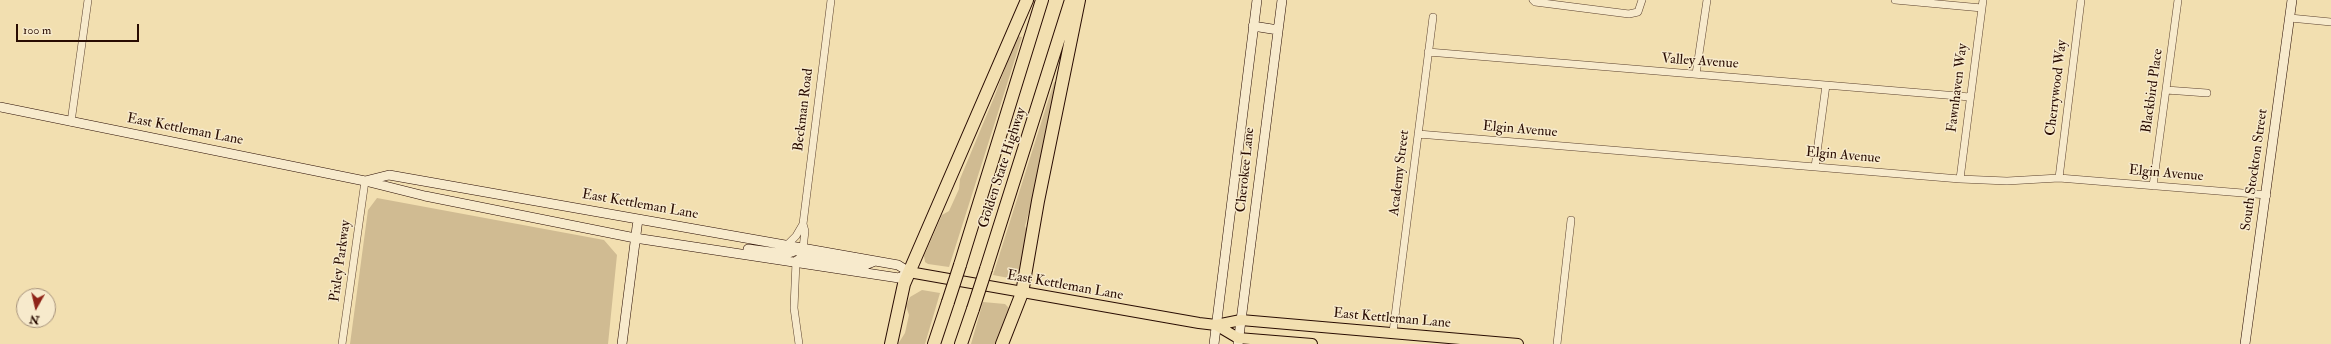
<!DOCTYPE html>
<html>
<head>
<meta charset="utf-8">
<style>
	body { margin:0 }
	#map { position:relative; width:2331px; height:344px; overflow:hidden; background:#f2dfb0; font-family:"IM FELL Double Pica",serif }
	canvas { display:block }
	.north { position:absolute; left:16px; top:288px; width:40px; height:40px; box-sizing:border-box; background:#f7eacc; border:1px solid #a5917b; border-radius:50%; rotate:188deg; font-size:11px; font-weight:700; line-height:16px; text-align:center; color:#290c02 }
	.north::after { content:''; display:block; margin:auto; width:14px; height:18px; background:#8f2418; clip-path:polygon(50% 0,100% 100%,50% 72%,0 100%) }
	.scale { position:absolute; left:16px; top:24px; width:123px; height:18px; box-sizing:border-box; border:2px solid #290c02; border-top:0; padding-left:5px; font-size:12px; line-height:14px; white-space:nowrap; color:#290c02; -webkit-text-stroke:3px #f7eacc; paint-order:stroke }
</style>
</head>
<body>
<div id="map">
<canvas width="2331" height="344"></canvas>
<div class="north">N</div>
<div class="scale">100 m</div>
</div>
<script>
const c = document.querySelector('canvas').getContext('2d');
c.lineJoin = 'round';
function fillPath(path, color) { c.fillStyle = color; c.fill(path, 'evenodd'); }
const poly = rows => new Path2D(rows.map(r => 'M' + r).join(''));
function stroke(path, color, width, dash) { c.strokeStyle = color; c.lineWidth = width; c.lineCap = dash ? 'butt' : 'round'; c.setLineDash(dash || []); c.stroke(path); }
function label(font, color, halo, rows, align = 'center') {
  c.font = font + ' "IM FELL Double Pica",serif'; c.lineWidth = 3; c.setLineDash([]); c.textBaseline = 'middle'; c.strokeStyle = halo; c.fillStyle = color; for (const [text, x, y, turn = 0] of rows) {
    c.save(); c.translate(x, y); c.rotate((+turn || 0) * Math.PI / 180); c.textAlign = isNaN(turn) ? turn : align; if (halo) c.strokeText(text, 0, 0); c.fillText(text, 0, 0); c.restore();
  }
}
fillPath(poly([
	[1017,36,1022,37,949,267,928,264,925,262,924,256,942,215,949,211,959,189,960,179,995,95],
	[1054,82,1060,83,1036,197,1032,201,1025,226,1028,234,1019,278,1014,279,993,275],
	[377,198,604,240,617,255,608,344,350,344,368,210],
	[922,290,940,293,925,344,898,344,905,333,909,315,906,306,910,297],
	[983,302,1005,304,1009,308,996,344,971,344]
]), '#d0bb92');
const street = poly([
	[1533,0,1535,2,1629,14,1638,12,1642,0],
	[1895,0,1982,8],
	[2290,18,2331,22],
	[1428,52,1970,97],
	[1696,74,1707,0],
	[2166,90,2207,93],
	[71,122,88,0],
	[1418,134,1960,179,2007,181,2059,178,2267,195],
	[1815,167,1826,85],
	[2059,178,2081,0],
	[1960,179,1983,0],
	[2153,186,2178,0],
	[803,224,805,231,803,248],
	[787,245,796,236,803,224,831,0],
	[796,262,794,308,799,344],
	[1393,332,1433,17],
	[342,344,365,181],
	[1557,344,1571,220]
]);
const secondary = poly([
	[1253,26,1278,30],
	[0,107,365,181,425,196,635,238,899,278,909,272,898,265,389,175,365,181],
	[748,249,786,254,803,248],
	[796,262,804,255,865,265,875,261],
	[622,344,638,219],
	[1214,344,1257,0],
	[1238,344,1282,0],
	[2245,344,2292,0]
]);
const primary = poly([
	[909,272,1199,323,1216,325,1241,320,1518,344],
	[1216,325,1238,338,1312,344]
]);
const highway = poly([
	[960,265,1042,0],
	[986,269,1071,0],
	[891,344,904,284,1027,0],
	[934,344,948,302],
	[961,344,973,309],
	[1002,344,1022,293,1038,201,1079,0]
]);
stroke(street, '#5b412e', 8);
stroke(secondary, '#290c02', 10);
stroke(primary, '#290c02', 12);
stroke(highway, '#290c02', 14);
stroke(street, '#f7eacc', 7);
stroke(secondary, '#f7eacc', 9);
stroke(primary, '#f2dfb0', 10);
stroke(highway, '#f2dfb0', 12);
const highwayBridge = poly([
	[948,302,960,265],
	[973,309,986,269]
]);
stroke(highwayBridge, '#290c02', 14, []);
stroke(highwayBridge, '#f2dfb0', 12);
label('14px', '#290c02', '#f7eacc', [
	["Valley Avenue",1700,62,4],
	["Fawnhaven Way",1958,88,-83],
	["Cherrywood Way",2057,88,-83],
	["Blackbird Place",2153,91,-82],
	["Beckman Road",804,110,-83],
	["East Kettleman Lane",185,130,11],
	["Elgin Avenue",1520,130,5],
	["Elgin Avenue",1843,156,5],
	["Golden State Highway",1003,168,-72],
	["Cherokee Lane",1246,170,-84],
	["South Stockton Street",2255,170,-82],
	["Academy Street",1400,173,-83],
	["Elgin Avenue",2166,174,5],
	["East Kettleman Lane",640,205,10],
	["Pixley Parkway",341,261,-82],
	["East Kettleman Lane",1065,286,10],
	["East Kettleman Lane",1392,319,5]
]);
</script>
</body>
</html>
